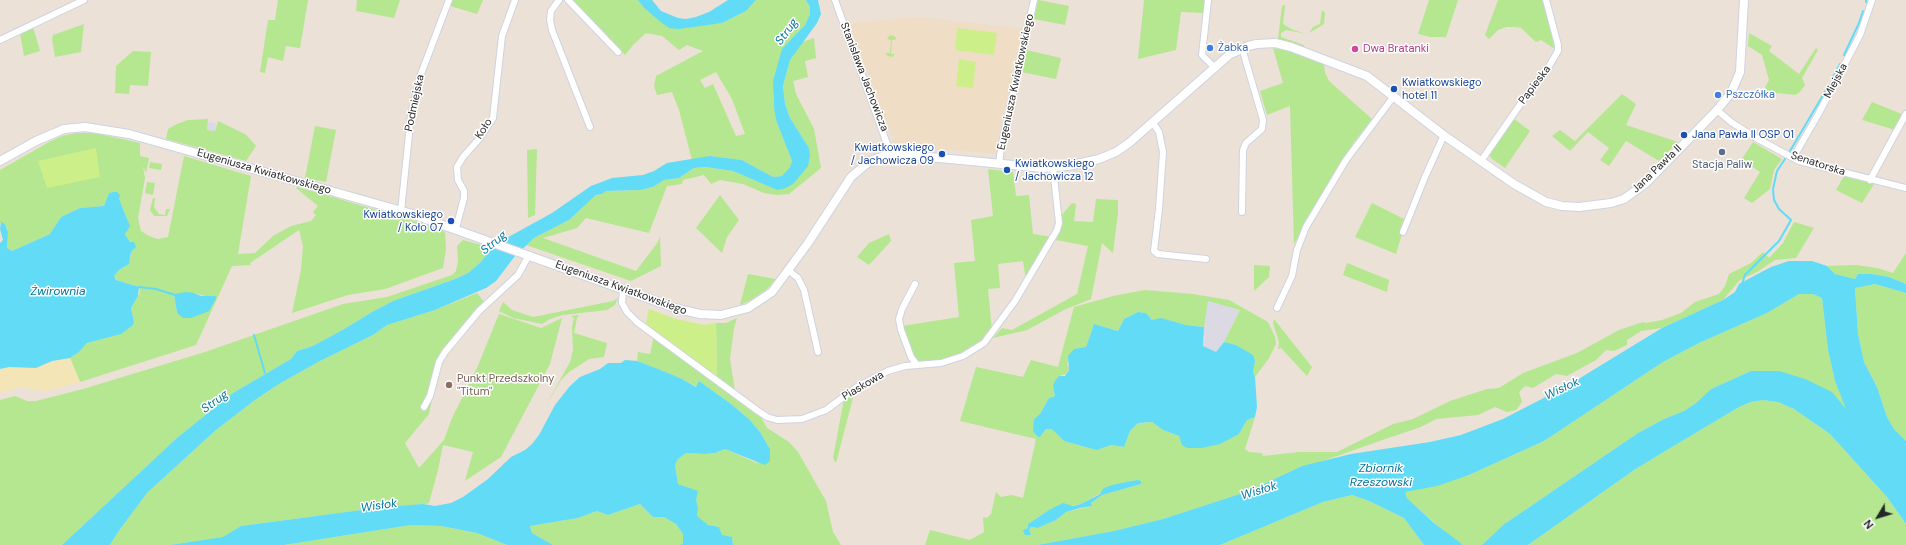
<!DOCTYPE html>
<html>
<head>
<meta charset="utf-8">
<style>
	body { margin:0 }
	#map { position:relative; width:1906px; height:545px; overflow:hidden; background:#ebe1d7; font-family:"DM Sans",sans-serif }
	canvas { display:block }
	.north { position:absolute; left:1858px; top:497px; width:40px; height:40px; -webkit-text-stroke:3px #fff; paint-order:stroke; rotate:232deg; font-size:11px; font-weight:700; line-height:16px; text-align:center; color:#272727 }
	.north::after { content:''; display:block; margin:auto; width:14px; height:18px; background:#272727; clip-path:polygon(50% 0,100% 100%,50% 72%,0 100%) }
</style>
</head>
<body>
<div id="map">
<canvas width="1906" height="545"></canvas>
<div class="north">N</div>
</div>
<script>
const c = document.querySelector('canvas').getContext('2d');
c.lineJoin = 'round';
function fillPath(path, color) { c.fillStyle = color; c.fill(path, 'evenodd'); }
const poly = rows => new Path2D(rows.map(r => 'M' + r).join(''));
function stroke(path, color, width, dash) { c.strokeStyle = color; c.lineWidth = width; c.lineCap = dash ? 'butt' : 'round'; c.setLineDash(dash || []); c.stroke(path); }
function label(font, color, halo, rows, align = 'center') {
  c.font = font + ' "DM Sans",sans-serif'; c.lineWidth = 3; c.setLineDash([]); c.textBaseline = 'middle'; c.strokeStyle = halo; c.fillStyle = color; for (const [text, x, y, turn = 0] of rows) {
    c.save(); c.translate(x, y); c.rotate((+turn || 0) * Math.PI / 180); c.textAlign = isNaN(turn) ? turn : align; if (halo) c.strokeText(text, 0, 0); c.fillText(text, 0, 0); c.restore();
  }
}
fillPath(poly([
	[208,122,216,123,215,131,207,130],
	[1208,301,1240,310,1224,342,1216,352,1203,346,1205,337,1203,334]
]), '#dbd9e3');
fillPath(poly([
	[921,17,1023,29,996,148,997,154,893,145,893,138,848,23]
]), '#efdec5');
fillPath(poly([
	[278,0,308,0,300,48,286,46,283,61,268,57,265,73,260,72,268,20,275,20],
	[357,0,400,0,394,18,356,11],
	[452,0,483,0,477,14,450,6],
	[573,0,638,0,644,8,669,28,722,23,746,11,756,0,806,0,810,7,810,14,805,25,795,36,773,96,776,120,792,161,790,167,782,176,773,177,742,160,710,156,692,160,679,110,672,92,657,95,654,86,656,76,703,51,687,45,679,50,662,36,646,33,634,44,625,55],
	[716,72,732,99,745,134,736,136,713,84,705,88,700,80],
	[1038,0,1069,6,1065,25,1034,19],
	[1144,0,1205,0,1203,13,1181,12,1176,50,1138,59],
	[1429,0,1458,0,1446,37,1430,37,1418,34],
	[1498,0,1544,0,1556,44,1555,49,1541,40,1536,42,1521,28,1515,27,1506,27,1498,30,1489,39,1485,35],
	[1285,5,1283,24,1293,30,1307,34,1286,30,1281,33,1281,37,1304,45,1304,47,1278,39,1282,6],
	[1322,10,1325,13,1324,24,1309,33,1313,27,1320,24],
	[84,24,81,52,55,57,52,39,53,35],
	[33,27,40,51,24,56,20,33],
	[1749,33,1772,46,1769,51,1799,74,1816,48,1818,50,1802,78,1805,85,1800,92,1795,95,1778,93,1760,97,1769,80,1762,55,1748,46],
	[890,35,894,36,897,39,892,40,891,54,895,54,892,57,888,56,885,53,890,53,891,40,887,39],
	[814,38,816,58,805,61,808,77,793,81,796,94,814,129,821,168,789,194,777,195,764,193,743,184,720,180,711,184,704,175,683,180,682,184,667,186,649,233,586,218,577,228,543,238,636,271,658,242,660,236,661,266,631,281,526,245,534,238,569,220,596,195,602,194,606,191,640,190,653,187,664,180,679,178,694,168,705,167,733,171,777,190,809,148,790,118,785,104,783,86,790,60,802,42],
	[1273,48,1285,50,1324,64,1325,73,1329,81,1372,119,1354,142,1294,244,1290,106,1267,115,1260,91,1283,83],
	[1026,50,1061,58,1056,79,1021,72],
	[133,51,151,52,148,86,130,85,129,94,115,93,116,66],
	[1622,94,1636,104,1626,125,1678,142,1659,161,1626,141,1609,166,1600,160,1609,148,1588,132,1570,151,1552,136,1560,130,1575,141],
	[1872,102,1904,115,1895,130,1862,120],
	[1513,118,1530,131,1505,168,1492,159,1489,154],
	[208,119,207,130,215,131,218,121,245,134,250,139,256,146,246,161,166,139,168,129,177,124,188,120],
	[315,126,336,130,326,182,305,178],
	[76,133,95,133,140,143,140,156,149,158,146,173,143,166,145,178,138,218,141,231,149,236,158,239,168,237,184,156,251,176,238,254,255,253,273,236,291,226,311,221,316,215,313,212,318,206,296,188,298,187,442,229,445,233,446,249,443,268,385,289,348,295,292,313,301,270,303,246,299,230,250,263,251,265,232,266,196,345,80,382,70,358,79,352,87,343,110,337,134,322,131,308,140,293,139,287,116,280,114,276,119,270,126,266,131,256,131,252,134,249,125,234,128,221,122,206,113,192,109,193,104,206,80,208,61,217,50,234,12,251,7,248,8,232,7,228,5,224,0,223,0,170,49,142,62,136],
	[194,293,216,299,211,307,177,313,174,294],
	[1753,142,1782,159,1774,170,1770,189,1752,203,1744,198,1760,172,1742,159],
	[537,149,535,215,528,218,527,150],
	[150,162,162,164,161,170,149,168],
	[988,169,1013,172,1016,196,1029,195,1033,234,1052,237,1026,280,1023,261,998,264,1000,288,988,289,992,331,982,343,963,354,944,360,922,363,913,358,902,326,959,317,954,263,975,261,971,220,993,216],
	[1844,176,1874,184,1862,203,1836,190],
	[147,182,155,183,153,195,145,193],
	[720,195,739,220,727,237,722,253,696,228],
	[153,198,155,198,154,207,159,214,165,215,166,209,170,209,167,216,154,216,150,210],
	[1096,199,1118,200,1118,213,1113,253,1102,243,1091,299,1064,310,1027,330,993,338,1002,328,1012,330,1077,294,1088,246,1056,240,1060,232,1061,216,1072,203,1076,204,1074,221,1093,222],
	[1372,203,1406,220,1396,254,1355,237],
	[1794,222,1814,228,1796,258,1775,260,1757,272,1740,280,1723,300,1662,328,1641,331,1627,340,1627,345,1614,351,1606,350,1596,360,1567,376,1556,374,1533,388,1525,386,1519,392,1522,402,1516,410,1507,412,1495,407,1478,415,1436,419,1421,427,1394,436,1314,464,1302,466,1249,491,1163,519,1114,531,1037,545,925,545,930,530,970,540,984,532,983,517,987,518,991,514,996,492,1001,497,1012,495,1023,498,1036,439,960,421,976,367,1023,377,1031,360,1058,367,1074,307,1113,296,1145,290,1193,294,1229,300,1268,322,1275,337,1276,344,1269,358,1255,377,1253,372,1255,361,1236,345,1224,342,1240,310,1208,301,1204,327,1186,325,1161,319,1152,320,1146,313,1138,312,1124,319,1118,331,1094,324,1086,347,1074,349,1067,364,1069,369,1066,374,1059,376,1053,386,1055,396,1049,398,1040,414,1034,419,1040,437,1046,429,1053,429,1064,441,1085,447,1097,450,1111,445,1124,447,1130,431,1138,423,1152,422,1163,430,1179,436,1182,445,1239,434,1247,420,1255,417,1245,449,1249,452,1262,453,1263,456,1299,452,1337,452,1393,424,1413,419,1450,401,1487,389,1499,388,1523,373,1577,353,1619,330,1643,322,1646,323,1662,320,1681,313,1695,302,1719,294,1725,286,1729,274,1751,263,1763,252,1769,258,1783,243],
	[1137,480,1141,484,1102,495,1091,503,1092,506,1066,512,1056,520,1038,528,1031,527,1029,530,1023,530,1028,528,1028,524,1049,510,1081,504,1116,484],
	[889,234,891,241,869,265,857,257,869,243],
	[463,240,492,248,481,262,468,273,455,279,393,301,372,312,346,328,313,346,297,351,291,359,233,393,178,437,62,545,0,545,0,400,15,396,27,401,36,401,83,389,205,352,343,304,387,297,452,275,456,271,458,261,457,246],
	[1906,253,1906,284,1889,277,1872,274,1858,274,1855,279,1835,274,1827,266,1856,265,1877,268,1893,273],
	[1347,263,1389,280,1387,292,1343,275],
	[1254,265,1270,266,1269,277,1254,291],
	[748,274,776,279,766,290,751,300,740,305],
	[1875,284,1906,293,1906,441,1894,429,1887,417,1877,387,1864,362,1858,334,1855,288],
	[477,293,485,303,448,351,437,374,429,414,405,443,419,468,444,440,452,418,477,368,499,314,541,328,562,318,550,364,501,457,465,481,473,452,443,445,438,470,429,503,426,504,384,507,241,526,224,537,170,545,110,545,118,532,147,493,216,430,255,400,279,384,318,362,373,335,387,325,435,310],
	[1799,294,1813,294,1822,298,1828,350,1835,381,1847,410,1751,371,1711,389,1696,403,1684,411,1664,419,1638,433,1503,525,1482,545,1463,545,1448,535,1407,498,1404,492,1469,475,1544,441,1663,362,1699,343,1767,313],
	[618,298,615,305,607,310,563,315,550,319,542,324,513,318,499,311,503,302,512,310,533,317,613,301],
	[579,315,577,318,574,333,607,343,604,357,589,359,569,372,561,380,545,407,570,362,573,350,572,327,574,318,571,316],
	[737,318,734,328,730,359,735,391,717,378,716,323,726,323],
	[1274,319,1312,367,1307,376,1281,348,1278,349,1279,342,1273,323],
	[654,336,758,412,767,428,789,442,798,452,826,501,833,532,841,545,733,545,732,537,722,536,719,527,708,525,701,521,697,516,698,508,696,500,686,487,678,484,675,465,678,459,686,453,705,454,715,453,725,449,757,463,770,449,760,432,749,419,731,404,699,381,697,387,680,378,637,361,638,352,650,354],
	[855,390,836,463,833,458,844,399],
	[1763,400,1778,402,1794,409,1830,434,1887,497,1906,524,1906,545,1528,545,1634,470,1662,453,1739,407,1751,402],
	[1352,495,1369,501,1404,518,1424,545,1220,545,1323,502],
	[640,504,653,517,664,517,676,524,683,534,683,543,681,545,553,545,532,533,530,526,578,518,597,511,608,515],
	[411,525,441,526,477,533,507,545,284,545]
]), '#b4e78f');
fillPath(poly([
	[70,358,80,382,47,391,20,387,0,393,0,369,9,367,36,368,52,361]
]), '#f4e5b7');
fillPath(poly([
	[957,28,997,33,994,55,955,50],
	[959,59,976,62,973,88,956,86],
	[96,148,100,177,47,188,38,161],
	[649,309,676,319,704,325,716,323,717,378,645,327]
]), '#ccef8a');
fillPath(poly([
	[638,0,652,0,661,11,678,18,686,19,696,17,709,12,728,0,756,0,746,11,722,23,679,29,669,28,662,23,644,8],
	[806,0,818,0,821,14,817,23,790,60,783,86,785,104,790,118,809,148,810,155,808,166,794,183,786,188,777,190,733,171,705,167,694,168,679,178,664,180,653,187,640,190,606,191,602,194,596,195,569,220,534,238,515,256,496,281,486,288,435,310,387,325,373,335,318,362,279,384,255,400,216,430,147,493,118,532,110,545,62,545,178,437,233,393,291,359,297,351,313,346,346,328,372,312,393,301,455,279,468,273,481,262,492,248,503,240,552,213,591,186,612,178,643,175,654,171,667,163,710,156,742,160,773,177,782,176,790,167,792,161,776,120,774,107,773,81,782,49,805,25,810,14,810,7],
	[113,192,117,192,120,195,119,199,130,226,125,234,130,242,134,242,136,247,131,252,129,264,119,270,114,276,116,280,139,287,138,296,131,308,134,322,133,325,121,334,87,343,79,352,70,358,52,361,36,368,9,367,0,369,0,243,3,240,0,229,1,222,5,224,8,232,7,248,12,251,50,234,61,217,80,208,104,206,109,193],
	[1789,261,1812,261,1827,266,1835,274,1855,279,1858,274,1872,274,1889,277,1906,284,1906,293,1875,284,1855,288,1858,334,1864,362,1877,387,1887,417,1894,429,1906,441,1906,524,1887,497,1830,434,1794,409,1778,402,1763,400,1751,402,1739,407,1662,453,1634,470,1528,545,1482,545,1503,525,1638,433,1664,419,1684,411,1696,403,1711,389,1751,371,1779,371,1805,379,1832,392,1846,409,1835,381,1828,350,1822,298,1813,294,1799,294,1767,313,1699,343,1663,362,1544,441,1469,475,1437,486,1405,492,1407,498,1434,523,1463,545,1424,545,1404,518,1369,501,1352,495,1323,502,1220,545,1037,545,1114,531,1163,519,1249,491,1302,466,1351,454,1430,442,1461,435,1503,419,1567,386,1662,328,1723,300,1735,292,1739,284,1771,267],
	[186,292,194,293,201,296,216,296,216,299,209,311,191,318,183,318,177,313,174,294],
	[1138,312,1146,313,1152,320,1161,318,1186,325,1204,327,1203,346,1216,352,1224,342,1236,345,1253,355,1255,361,1253,372,1255,377,1257,407,1255,417,1247,420,1239,434,1220,444,1202,448,1187,448,1182,445,1179,436,1163,430,1152,422,1138,423,1130,431,1124,447,1111,445,1097,450,1085,447,1064,441,1052,429,1046,429,1040,437,1038,437,1033,431,1034,419,1040,414,1049,398,1055,396,1053,386,1055,381,1059,376,1065,376,1069,370,1068,356,1074,349,1086,347,1094,324,1118,331,1124,319],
	[625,360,637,361,658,369,680,378,696,387,699,381,731,404,749,419,760,432,770,449,770,461,765,465,725,449,715,453,705,454,686,453,678,459,675,465,678,484,698,491,696,500,698,508,697,516,708,525,719,527,722,535,732,537,733,545,681,545,683,543,683,534,676,524,664,517,653,517,640,504,608,515,597,511,578,518,530,526,532,533,553,545,507,545,477,533,441,526,411,525,284,545,170,545,223,537,241,526,384,507,423,504,435,506,451,503,463,497,488,479,511,457,525,450,532,444,539,435,555,405,570,386,580,377,600,369,608,363,621,363],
	[1137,480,1141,481,1141,484,1102,495,1091,503,1092,506,1080,508,1066,512,1056,520,1038,528,1031,527,1029,530,1031,535,1025,535,1023,530,1028,528,1028,524,1049,510,1063,503,1073,506,1081,504,1100,494,1104,488,1116,484]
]), '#61dbf6');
stroke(poly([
	[1866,2,1866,0],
	[1844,55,1859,23,1863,11],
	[1832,79,1840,64],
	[1790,151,1829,85],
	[1742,284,1745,275,1779,241,1791,220,1779,209,1774,200,1773,189,1777,171,1785,159],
	[139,287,156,289,175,295],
	[254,335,265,373]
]), '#61dbf6', 2);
const street = poly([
	[559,0,551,11,550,20,552,30,590,127],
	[568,0,618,52],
	[835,0,891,155],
	[1208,0,1202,55,1214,67],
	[0,40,84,0],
	[1717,110,1731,122,1756,138,1799,161,1906,188],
	[1153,123,1159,132,1163,152,1159,209,1154,251,1158,254,1206,259],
	[1793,158,1819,113,1860,35,1872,0],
	[1481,161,1533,86,1545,73,1558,51,1558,45,1546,0],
	[999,164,1001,148,1034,0],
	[1870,180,1906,114],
	[401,211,411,115,421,74,449,0],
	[1242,212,1243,150,1246,143,1262,129,1263,120,1242,48],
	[456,228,464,198,464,191,458,180,457,167,463,157,479,139,493,118,502,36,515,0],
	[1403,232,1425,177,1444,135],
	[789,271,798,278,804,290,818,352],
	[915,284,902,309,899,319,901,330,911,357,917,365],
	[623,289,622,303,627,312,637,322,758,411,767,417,777,420,802,419,826,410,857,387,888,371,905,366,941,363,963,356,984,343,1015,301,1057,230,1059,223,1053,168],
	[1277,308,1292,276,1297,250,1306,227,1346,160,1394,96],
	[424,407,430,396,439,362,445,352,479,311,518,275,529,255]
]);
const secondary = poly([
	[0,161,36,141,64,129,85,127,129,134,409,213,678,309,700,314,721,315,748,308,772,292,808,243,851,177,870,161,884,156,898,154,1044,168,1068,166,1099,159,1116,152,1129,143,1229,55,1248,46,1257,44,1275,43,1291,47,1367,76,1442,134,1514,184,1546,202,1562,206,1579,207,1611,203,1624,199,1646,183,1717,110,1731,93,1740,72,1744,0]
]);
stroke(street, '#cdd3e2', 8);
stroke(secondary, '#cdd3e2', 10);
stroke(street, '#fff', 6);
stroke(secondary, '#fff', 8);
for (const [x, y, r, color] of [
	[1210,48,4,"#3f7fe0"],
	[1355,49,4,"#d1479c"],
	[1394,89,4,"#1a4fb4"],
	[1718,95,4,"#3f7fe0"],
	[1684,135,4,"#1a4fb4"],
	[1722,152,4,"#5c6f8a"],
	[942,154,4,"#1a4fb4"],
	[1007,170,4,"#1a4fb4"],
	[451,221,4,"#1a4fb4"],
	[449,385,4,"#8d6e63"]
]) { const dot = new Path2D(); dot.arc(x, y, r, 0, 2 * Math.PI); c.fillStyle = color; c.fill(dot); stroke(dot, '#fff', 1.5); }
label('11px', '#366cbe', '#fff', [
	["Żabka",1218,48],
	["Pszczółka",1726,95]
], 'left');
label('11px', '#b23c85', '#fff', [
	["Dwa Bratanki",1363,49]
], 'left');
label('11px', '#272727', '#fff', [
	["Stanisława Jachowicza",864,77,69],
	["Miejska",1836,81,-62],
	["Eugeniusza Kwiatkowskiego",1016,82,-78],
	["Papieska",1535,85,-53],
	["Podmiejska",415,103,-78],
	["Koło",484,129,-57],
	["Senatorska",1818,164,18],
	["Jana Pawła II",1657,169,-44],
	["Eugeniusza Kwiatkowskiego",264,172,16],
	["Eugeniusza Kwiatkowskiego",621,288,20],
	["Piaskowa",863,386,-31]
]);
label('11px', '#164399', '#fff', [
	["Kwiatkowskiego",1402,83],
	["hotel 11",1402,96],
	["Jana Pawła II OSP 01",1692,135],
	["Kwiatkowskiego",934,148,"right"],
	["/ Jachowicza 09",934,161,"right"],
	["Kwiatkowskiego",1015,164],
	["/ Jachowicza 12",1015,177],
	["Kwiatkowskiego",443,215,"right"],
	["/ Koło 07",443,228,"right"]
], 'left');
label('11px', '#4e5e75', '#fff', [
	["Stacja Paliw",1722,165]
]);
label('11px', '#785e54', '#fff', [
	["Punkt Przedszkolny",457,379],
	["\"Titum\"",457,392]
], 'left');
label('italic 12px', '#04769f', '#fff', [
	["Strug",787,32,-54],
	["Strug",494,243,-39],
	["Żwirownia",58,292],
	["Wisłok",1562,389,-25],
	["Strug",215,402,-36],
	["Zbiornik",1381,469],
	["Rzeszowski",1381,483],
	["Wisłok",1259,491,-17],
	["Wisłok",379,506,-8]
]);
</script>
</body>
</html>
